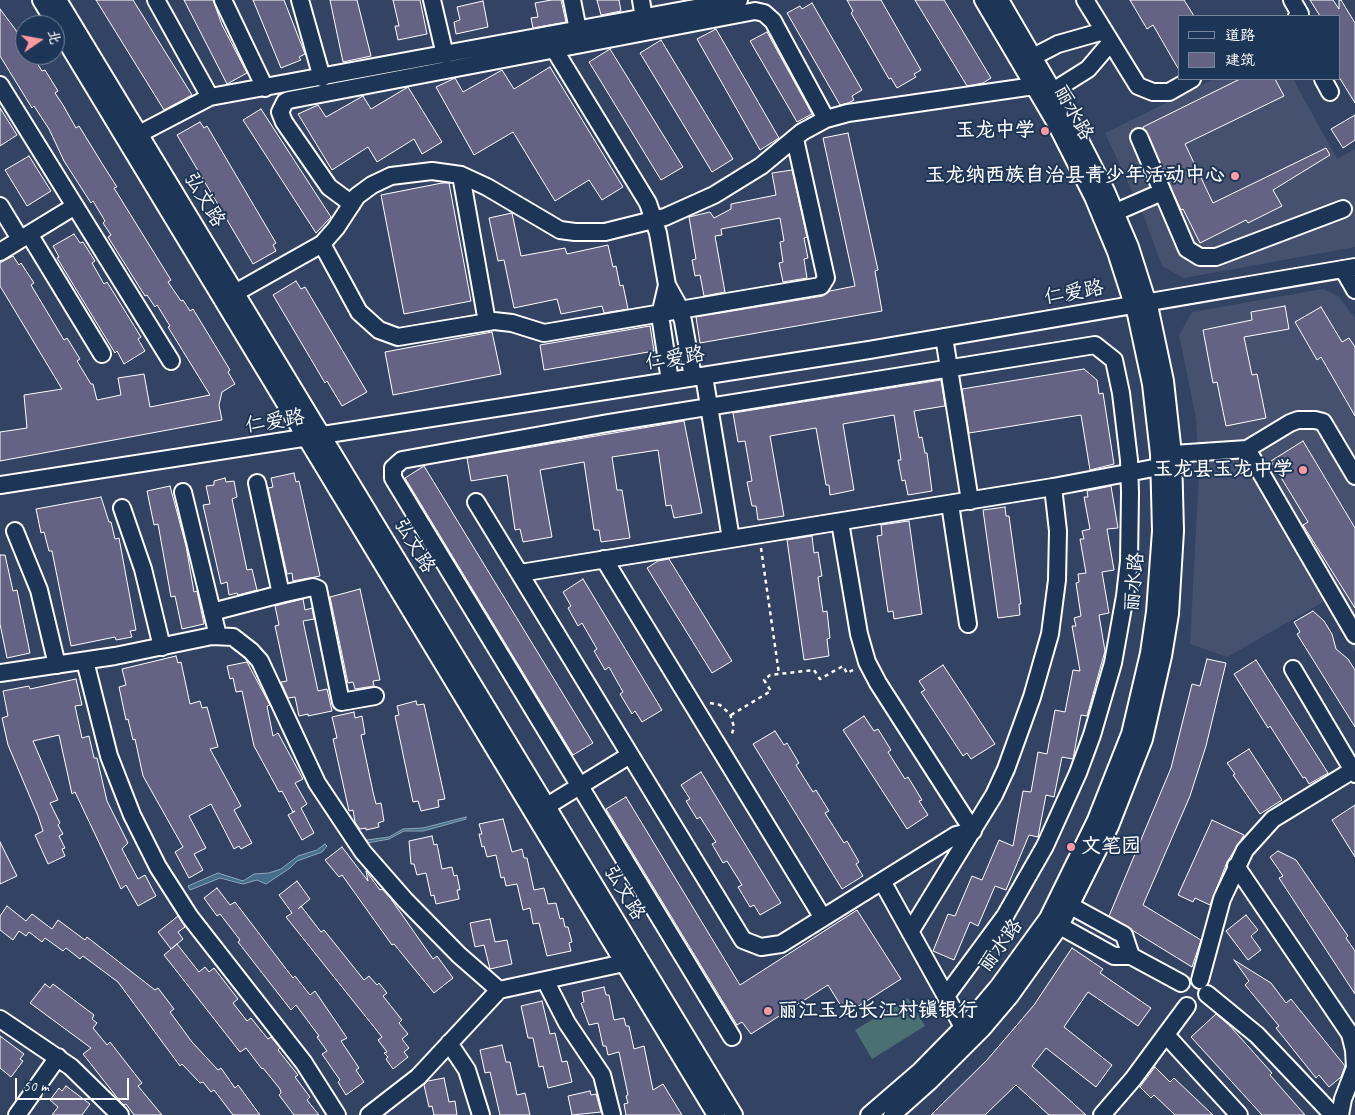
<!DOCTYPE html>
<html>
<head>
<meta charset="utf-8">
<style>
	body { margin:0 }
	#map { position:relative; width:1355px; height:1115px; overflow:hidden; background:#334364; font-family:Caveat,"LXGW WenKai TC",sans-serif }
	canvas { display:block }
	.legend { position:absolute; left:1178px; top:15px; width:162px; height:65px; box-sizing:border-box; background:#1d3557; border:1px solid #77869a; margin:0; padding:6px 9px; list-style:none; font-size:15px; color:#fff }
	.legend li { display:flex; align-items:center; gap:10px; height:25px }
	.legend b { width:25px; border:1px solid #77869a }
	.north { position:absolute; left:15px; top:15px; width:50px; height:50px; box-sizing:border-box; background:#1d3557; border:1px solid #77869a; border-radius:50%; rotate:78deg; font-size:14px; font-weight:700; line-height:20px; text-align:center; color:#fff }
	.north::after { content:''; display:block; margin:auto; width:18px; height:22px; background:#ff9aa2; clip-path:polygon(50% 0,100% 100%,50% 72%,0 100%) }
	.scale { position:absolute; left:15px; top:1078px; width:114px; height:22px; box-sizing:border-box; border:2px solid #fff; border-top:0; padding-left:6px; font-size:15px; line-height:18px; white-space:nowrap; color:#fff; -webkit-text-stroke:4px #1d3557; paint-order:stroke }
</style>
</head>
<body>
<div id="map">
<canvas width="1355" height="1115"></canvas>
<ul class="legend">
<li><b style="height:6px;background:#1d3557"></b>道路</li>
<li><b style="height:14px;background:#656383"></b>建筑</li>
</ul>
<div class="north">北</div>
<div class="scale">50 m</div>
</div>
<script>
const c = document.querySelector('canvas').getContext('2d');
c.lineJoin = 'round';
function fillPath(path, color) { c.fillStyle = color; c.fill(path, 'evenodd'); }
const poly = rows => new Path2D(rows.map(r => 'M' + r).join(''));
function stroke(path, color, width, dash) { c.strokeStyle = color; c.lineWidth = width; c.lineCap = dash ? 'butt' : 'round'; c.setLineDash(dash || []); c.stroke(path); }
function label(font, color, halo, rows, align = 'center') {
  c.font = font + ' Caveat,"LXGW WenKai TC",sans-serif'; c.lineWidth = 4; c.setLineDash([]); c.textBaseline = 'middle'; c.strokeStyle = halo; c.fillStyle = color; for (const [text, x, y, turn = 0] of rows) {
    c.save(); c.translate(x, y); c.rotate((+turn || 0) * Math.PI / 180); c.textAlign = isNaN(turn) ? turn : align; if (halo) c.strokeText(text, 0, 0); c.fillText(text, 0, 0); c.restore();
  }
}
fillPath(poly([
	[1215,79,1293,79,1337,159,1355,149,1355,247,1184,278,1162,266,1144,217,1105,133],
	[1323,289,1338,296,1355,318,1355,652,1325,601,1227,657,1190,644,1199,473,1196,419,1179,335,1192,312]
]), '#465170');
fillPath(poly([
	[908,998,925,1026,872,1059,855,1030]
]), '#4a7074');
const water = poly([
	[466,817,466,819,445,825,423,831,404,831,389,839,367,843,367,840,389,837,403,829,423,828,466,817],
	[325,844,327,846,322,852,297,861,290,868,266,884,257,880,243,884,220,878,190,890,188,886,218,873,243,881,254,874,269,873,281,869,298,856,317,850,325,844]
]);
fillPath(water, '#446e8a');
stroke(water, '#8fa8b9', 1);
const building = poly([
	[96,0,133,0,192,95,164,110,96,0],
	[184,0,213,0,222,25,247,73,227,84,184,0],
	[253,0,284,0,305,54,299,57,301,60,281,68,253,0],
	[330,0,357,0,371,56,343,62,330,0],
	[393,0,420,0,427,34,398,40,395,26,399,26,393,0],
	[551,0,561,0,566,22,533,28,531,18,538,17,535,3,551,0],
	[597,0,619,0,621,11,601,15,597,0],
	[847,0,881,0,921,70,914,74,916,77,897,88,891,78,889,79,851,13,853,11,847,0],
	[915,0,944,0,991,78,983,83,967,86,915,0],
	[1130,0,1184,0,1194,16,1179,16,1179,70,1153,25,1147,29,1130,0],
	[1310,0,1333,0,1339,9,1339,0,1341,0,1355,23,1355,103,1339,77,1339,16,1320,16,1310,0],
	[483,1,488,27,456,34,454,22,460,20,457,7,483,1],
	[812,3,862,90,852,96,854,100,848,103,840,105,787,13,800,6,802,9,812,3],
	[0,9,18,33,20,31,25,38,25,55,32,55,42,71,45,70,58,91,55,93,63,105,76,128,79,126,103,165,117,187,114,188,171,280,168,282,181,301,183,300,190,311,193,309,230,370,228,372,235,384,222,392,219,405,222,420,0,461,0,432,27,428,24,395,62,389,0,286,0,263,13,256,19,265,21,263,34,283,31,285,64,340,67,338,80,359,77,361,91,384,93,384,97,400,121,395,118,378,144,374,150,407,210,395,168,327,170,326,157,305,155,307,147,295,145,296,108,237,111,235,103,223,105,221,93,201,91,203,64,161,49,129,34,106,32,108,0,56,0,9],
	[716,29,779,138,760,150,697,39,716,29],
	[767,32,812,114,797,122,750,41,767,32],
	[661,40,733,159,712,172,640,53,661,40],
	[610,49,683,167,661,180,589,62,610,49],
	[550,67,623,187,602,200,589,180,555,201,513,132,474,155,436,87,455,78,463,92,502,70,514,89,550,67],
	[1240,79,1275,79,1284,96,1185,144,1213,203,1326,148,1330,155,1273,190,1282,206,1248,223,1246,220,1200,243,1183,209,1181,210,1143,127,1240,79],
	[408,87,442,142,422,154,414,139,377,162,368,147,332,170,298,114,318,105,326,117,363,96,371,109,408,87],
	[0,108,17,135,0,146,0,108],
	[261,109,331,217,316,233,243,120,261,109],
	[1355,115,1355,140,1343,148,1331,129,1355,115],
	[200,122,204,128,207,126,276,243,273,245,276,251,253,264,177,135,200,122],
	[848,133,878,270,875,271,882,311,700,343,696,317,823,296,830,291,855,286,823,138,848,133],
	[29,156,51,191,27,206,5,170,29,156],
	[792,170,807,237,804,238,808,258,804,259,807,278,783,282,779,263,783,262,780,242,784,241,780,218,721,229,722,235,715,236,725,292,704,296,700,275,695,276,692,260,696,259,689,217,710,212,714,218,731,209,731,204,776,195,772,173,792,170],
	[442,183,449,183,471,301,404,314,381,195,442,183],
	[512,213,521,256,565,248,567,254,608,245,613,267,616,266,620,286,623,285,628,309,604,313,602,306,561,314,557,299,514,308,504,260,498,261,489,218,512,213],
	[74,234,80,243,83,242,95,261,92,263,104,284,107,282,141,337,138,339,145,351,124,364,117,351,115,353,57,258,59,257,53,246,74,234],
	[296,281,301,289,305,287,367,392,342,406,327,381,325,383,273,295,296,281],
	[1285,306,1289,329,1244,337,1252,375,1257,374,1266,418,1226,426,1217,382,1213,383,1203,330,1252,320,1251,312,1285,306],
	[1321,307,1342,342,1349,338,1355,347,1355,416,1321,357,1317,360,1295,322,1321,307],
	[650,326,654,351,544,370,540,345,650,326],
	[492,332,501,374,393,395,385,352,492,332],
	[1084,369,1097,380,1099,394,1103,393,1114,464,1090,470,1081,415,969,433,962,389,1084,369],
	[941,380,945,406,914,411,919,438,922,437,925,453,927,453,932,491,908,495,905,480,902,481,898,460,901,460,894,415,843,424,854,490,830,495,829,485,826,485,816,428,770,436,784,516,758,520,756,506,752,506,747,482,752,481,745,441,738,442,733,413,941,380],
	[684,421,702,513,674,518,671,505,666,506,658,450,612,457,617,490,622,490,630,538,601,542,599,530,594,530,584,462,540,470,552,537,523,542,520,529,515,530,507,475,471,481,467,458,684,421],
	[1303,441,1355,528,1355,608,1303,525,1308,522,1271,461,1303,441],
	[424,466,593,743,573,755,405,478,424,466],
	[294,473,296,482,299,481,320,576,293,581,292,573,287,574,268,488,273,487,271,478,294,473],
	[225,478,226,482,234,481,237,497,232,499,247,570,252,569,257,590,238,595,237,593,229,595,227,582,221,584,203,505,210,504,206,486,214,485,214,481,225,478],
	[170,486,186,546,194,592,197,591,204,624,182,629,175,596,171,597,158,524,154,525,147,491,170,486],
	[1111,486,1118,528,1107,529,1114,570,1102,572,1109,613,1099,615,1105,651,1087,716,1081,715,1073,759,1062,757,1054,797,1046,795,1038,837,1029,835,1006,890,995,886,978,926,970,922,954,960,933,951,948,914,955,916,972,876,982,880,999,840,1013,846,1023,791,1031,792,1038,752,1047,754,1055,710,1065,712,1073,670,1080,671,1072,626,1076,626,1074,618,1081,616,1076,583,1079,582,1078,574,1086,573,1080,539,1084,539,1082,531,1090,529,1084,497,1088,497,1087,491,1111,486],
	[101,497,109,522,111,522,115,539,119,538,136,630,130,631,132,637,116,640,115,637,71,646,52,551,49,551,44,532,41,533,36,509,101,497],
	[1005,507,1006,516,1009,516,1021,604,1019,604,1020,615,998,618,983,510,1005,507],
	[909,521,922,614,894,619,893,611,888,612,877,536,882,535,881,525,909,521],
	[812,536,814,553,818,552,822,576,818,577,823,612,827,611,830,638,827,639,829,656,804,660,787,540,812,536],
	[0,555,5,555,13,591,17,590,30,653,7,658,0,624,0,555],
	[669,559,732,661,712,673,647,568,658,561,669,559],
	[583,579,662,710,642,722,635,711,632,714,620,694,623,692,609,667,605,670,594,651,597,649,582,623,578,626,568,608,571,606,563,592,583,579],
	[360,589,380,680,373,681,374,686,355,689,353,682,348,683,330,597,360,589],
	[303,599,305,610,312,608,314,619,303,621,318,691,327,689,332,711,308,716,308,714,299,716,295,697,288,698,281,682,287,681,275,626,279,625,275,606,303,599],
	[1313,611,1324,621,1332,634,1336,649,1348,659,1355,670,1355,727,1297,634,1300,632,1294,622,1313,611],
	[176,656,178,663,181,662,190,704,200,701,202,708,207,707,218,747,210,749,241,806,234,810,252,843,241,849,239,846,234,849,211,804,189,816,206,848,194,854,203,870,189,878,175,852,183,847,143,776,135,739,133,740,128,719,126,720,119,687,126,685,122,669,176,656],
	[1207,659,1226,663,1206,746,1190,796,1143,905,1201,940,1192,967,1109,916,1171,768,1192,684,1200,686,1207,659],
	[1256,660,1328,773,1309,784,1305,777,1303,778,1270,726,1268,728,1234,674,1256,660],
	[247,662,270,705,267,706,273,736,278,733,303,779,295,783,307,804,301,808,314,833,302,840,288,815,295,811,293,812,282,791,279,792,254,746,242,691,236,692,233,678,230,679,227,666,247,662],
	[943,665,995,744,971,759,967,753,963,756,921,692,925,690,919,681,943,665],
	[76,679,82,705,75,706,82,738,89,736,94,758,97,758,107,801,128,843,122,849,138,879,145,875,156,896,138,906,126,885,121,889,75,792,72,794,59,735,33,741,58,800,50,803,60,823,58,825,63,834,59,836,65,848,62,849,65,856,48,864,35,835,43,831,38,816,8,745,2,718,8,716,3,691,29,686,30,689,76,679],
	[416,701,417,705,424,704,445,799,438,800,439,807,421,811,418,801,413,802,395,716,399,715,397,706,416,701],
	[354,712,355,718,362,716,365,734,361,735,373,792,376,804,381,803,384,821,378,823,379,827,366,830,366,828,360,829,355,822,353,810,349,811,333,739,337,738,332,717,354,712],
	[864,716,874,731,878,729,891,750,888,752,905,779,908,777,922,800,919,801,928,815,907,829,843,730,864,716],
	[775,731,784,745,787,743,799,763,796,765,813,792,816,790,829,811,825,813,844,843,847,841,859,862,856,864,863,876,842,889,753,744,775,731],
	[1249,749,1282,800,1260,814,1233,775,1235,774,1227,763,1249,749],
	[701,772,781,903,760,915,754,905,750,907,738,887,742,885,727,861,723,863,712,844,716,842,700,817,697,819,686,801,690,799,681,785,701,772],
	[626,797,740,985,857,910,901,979,846,1014,828,985,751,1034,742,1022,737,1025,606,809,626,797],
	[1355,805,1355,857,1332,820,1355,805],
	[503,819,512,852,522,849,524,858,527,858,534,890,544,888,548,904,556,903,560,919,563,918,565,927,568,927,572,942,569,943,571,951,547,956,539,923,533,924,530,908,523,910,517,884,506,886,504,877,501,878,496,855,487,857,484,846,482,847,479,834,482,834,479,824,503,819],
	[1212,820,1244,835,1227,862,1210,905,1195,898,1193,902,1178,895,1212,820],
	[432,836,434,845,437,844,442,869,452,867,454,876,457,875,460,890,457,890,459,899,436,904,434,895,431,896,426,873,417,875,414,864,411,864,409,841,432,836],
	[0,842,17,876,0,884,0,842],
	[342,847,368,881,366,871,380,890,382,889,391,899,433,959,437,956,453,978,434,993,394,944,392,945,342,875,339,877,325,860,342,847],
	[1278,851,1296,860,1348,936,1346,938,1355,951,1355,994,1279,878,1283,876,1270,857,1278,851],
	[297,881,310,899,298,909,301,906,321,932,324,930,364,980,369,976,377,985,379,983,387,993,383,996,402,1020,399,1023,408,1034,402,1039,409,1048,404,1052,408,1057,393,1069,386,1059,388,1057,384,1053,387,1052,378,1040,382,1037,286,917,292,913,279,895,297,881],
	[217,888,230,905,235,902,293,978,295,976,310,995,315,991,347,1038,341,1041,359,1068,356,1070,364,1082,346,1095,338,1082,340,1080,322,1054,327,1051,317,1037,319,1036,296,1005,291,1010,238,942,240,940,220,914,217,916,204,898,217,888],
	[7,906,26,921,32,914,52,929,58,920,85,940,87,937,155,990,158,988,174,1009,170,1012,192,1042,218,1070,221,1068,235,1088,238,1085,260,1115,233,1115,214,1090,211,1092,203,1082,200,1083,182,1064,180,1066,118,982,83,956,80,959,66,948,63,951,45,938,42,942,29,932,26,936,19,931,13,940,0,930,0,916,7,906],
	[1246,915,1258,930,1251,936,1261,950,1248,960,1226,931,1246,915],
	[178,916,185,927,178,932,183,939,171,949,158,932,178,916],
	[490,919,495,942,507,940,512,964,490,969,484,945,475,947,470,923,490,919],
	[177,944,199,972,205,967,209,972,214,968,238,999,233,1003,247,1021,251,1018,268,1039,271,1037,280,1048,278,1050,298,1075,295,1077,310,1097,307,1100,319,1115,294,1115,279,1095,281,1093,280,1089,263,1068,262,1069,246,1048,240,1052,164,955,177,944],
	[1072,948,1103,969,1100,973,1151,1008,1138,1026,1088,992,1064,1027,1112,1065,1096,1087,1046,1048,1032,1066,1086,1115,1049,1115,1016,1085,985,1115,931,1115,987,1060,1034,1005,1072,948],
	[1234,960,1271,983,1286,1003,1291,999,1345,1066,1341,1077,1329,1087,1319,1075,1316,1078,1276,1028,1279,1026,1245,985,1249,981,1234,960],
	[45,984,50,988,53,984,94,1015,92,1019,97,1023,93,1028,107,1045,110,1042,142,1083,138,1086,162,1115,134,1115,126,1104,124,1105,119,1100,83,1054,91,1048,30,1003,45,984],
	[604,987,606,995,609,995,614,1020,624,1018,626,1026,629,1026,634,1049,644,1046,653,1090,663,1084,682,1115,626,1115,624,1104,628,1103,626,1096,628,1095,619,1052,608,1055,606,1046,603,1046,598,1023,589,1025,581,1003,584,1002,582,992,604,987],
	[542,1001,550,1034,555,1033,562,1062,567,1061,572,1082,548,1088,543,1066,539,1067,533,1038,528,1038,521,1006,542,1001],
	[1216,1014,1230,1026,1272,1073,1270,1075,1305,1115,1262,1115,1191,1037,1216,1014],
	[0,1036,24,1054,20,1059,23,1061,11,1077,0,1068,0,1036],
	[502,1045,506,1062,510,1062,517,1095,525,1093,530,1115,500,1115,490,1072,485,1073,480,1050,502,1045],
	[1155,1067,1170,1082,1174,1078,1213,1115,1175,1115,1154,1095,1151,1098,1140,1087,1155,1067],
	[444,1078,449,1102,455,1101,457,1115,434,1115,432,1106,429,1107,424,1085,428,1081,444,1078],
	[66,1086,90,1104,82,1115,52,1115,58,1107,50,1100,59,1088,62,1091,66,1086],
	[590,1091,591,1095,596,1094,601,1112,572,1115,568,1096,590,1091]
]);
fillPath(building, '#656383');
stroke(building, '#fff', 1);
const minor = poly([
	[41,0,716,1115],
	[58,0,734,1115],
	[156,0,210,97],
	[223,0,265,88],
	[300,0,322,78],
	[432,0,445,55],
	[572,0,578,30],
	[641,0,644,18],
	[1085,0,1138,86,1153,92,1169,92,1192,79],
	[1292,0,1300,14,1297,16],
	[554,49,648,203,658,233,667,285,677,303,683,321,693,377],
	[1033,57,1058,44,1104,31],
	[1323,79,1330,92],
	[0,85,171,361],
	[1053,91,1088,69,1111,42],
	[139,134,210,97,739,0],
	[1139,137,1187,249,1200,257,1216,257,1343,209],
	[461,175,487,322],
	[352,204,329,187,284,122,280,112,285,102,289,100,755,11,764,13,773,21,826,119],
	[0,206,20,239],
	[1116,212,1162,192],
	[29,234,102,354],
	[322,244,359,312,379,330,398,337,494,321,512,323,544,333,821,286,826,278,795,139],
	[0,252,75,206],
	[1343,269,1355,290],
	[667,285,660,315,670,381],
	[235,293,322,244,336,228,357,196,372,185,391,176,432,171,461,175,487,187,560,230,575,232,605,232,665,217,714,195,761,166,802,132,826,119,848,113,1034,86],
	[944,337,970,501],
	[704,376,731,539],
	[1247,449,1290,423,1298,420,1315,420,1323,422,1355,476],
	[1173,454,1247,449,1355,635],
	[0,485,869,350,1355,267],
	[183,492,218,636],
	[476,502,743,940,761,947,781,944,956,835,973,831,878,683,867,662,859,634,840,522],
	[950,504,968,624],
	[122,508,143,569,162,647],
	[15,531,39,590,57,665],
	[604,559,823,918],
	[520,573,1053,487,1159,467],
	[281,594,313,587,318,589,341,702,375,696],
	[212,612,281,594,257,483],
	[85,661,109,756,132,815,158,867,190,917,304,1063,337,1115],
	[1293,669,1355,774],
	[0,673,115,656,212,636,233,637,251,651,260,661,317,783,363,852,405,900,459,955,499,990],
	[547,806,630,755],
	[1236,866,1350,1034,1354,1050,1355,1068,1343,1099,1340,1115],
	[882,881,963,1027],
	[1071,906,1124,935,1131,956],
	[1060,926,1114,956,1131,956,1181,983],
	[910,932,994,795,1006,769,1032,697,1050,634,1057,580,1058,531,1053,487],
	[545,980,567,1023,602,1075,612,1115],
	[1200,980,1222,899,1245,850,1273,819,1353,770],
	[1207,994,1257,1035,1333,1115],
	[0,1019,71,1067,120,1115],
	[1166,1035,1239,1115],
	[732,1037,393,478,393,468,402,460,608,423,1095,345,1114,360,1121,393,1129,460,1130,493,1129,561,1125,596,1113,663,1092,735,1078,773,1045,846,1005,916,946,996],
	[449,1043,467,1070,481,1115],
	[17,1115,58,1057],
	[369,1115,418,1077,499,990,624,963],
	[869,1115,920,1071,971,1019,998,987,1048,918,1096,820,1130,734,1149,653,1155,612,1161,531,1159,454,1151,384,1136,314,1116,252,1093,197,1055,122,983,0],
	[892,1115,930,1081,982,1029,1010,996,1060,926,1110,826,1144,739,1163,656,1170,614,1175,531,1173,454,1165,381,1150,310,1130,247,1106,191,1067,115,1000,0],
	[1102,1115,1133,1079,1187,1006]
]);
stroke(minor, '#fff', 20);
stroke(poly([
	[761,548,779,674],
	[710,703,720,705,730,714,734,727,731,737],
	[731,715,771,691,764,680,770,675,814,670,820,679,843,666,847,673,853,670]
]), '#fff', 2.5, [4, 4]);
stroke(minor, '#1d3557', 16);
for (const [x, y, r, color] of [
	[1045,131,5,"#ff9aa2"],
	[1235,176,5,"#ff9aa2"],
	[1303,470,5,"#ff9aa2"],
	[1071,847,5,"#ff9aa2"],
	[768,1011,5,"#ff9aa2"]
]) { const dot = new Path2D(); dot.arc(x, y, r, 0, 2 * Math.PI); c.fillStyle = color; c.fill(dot); stroke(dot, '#1d3557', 2); }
label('20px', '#fff', '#1d3557', [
	["丽水路",1073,113,61],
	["弘文路",204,200,59],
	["仁爱路",1074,293,-10],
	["仁爱路",675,359,-9],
	["仁爱路",275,422,-9],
	["弘文路",414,546,59],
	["丽水路",1135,582,-85],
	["弘文路",624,893,59],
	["丽水路",1001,946,-54]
]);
label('bold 20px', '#fff', '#1d3557', [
	["玉龙中学",1035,131],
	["玉龙纳西族自治县青少年活动中心",1225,176],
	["玉龙县玉龙中学",1293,470],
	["文笔园",1081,847,"left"],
	["丽江玉龙长江村镇银行",778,1011,"left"]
], 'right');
</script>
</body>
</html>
